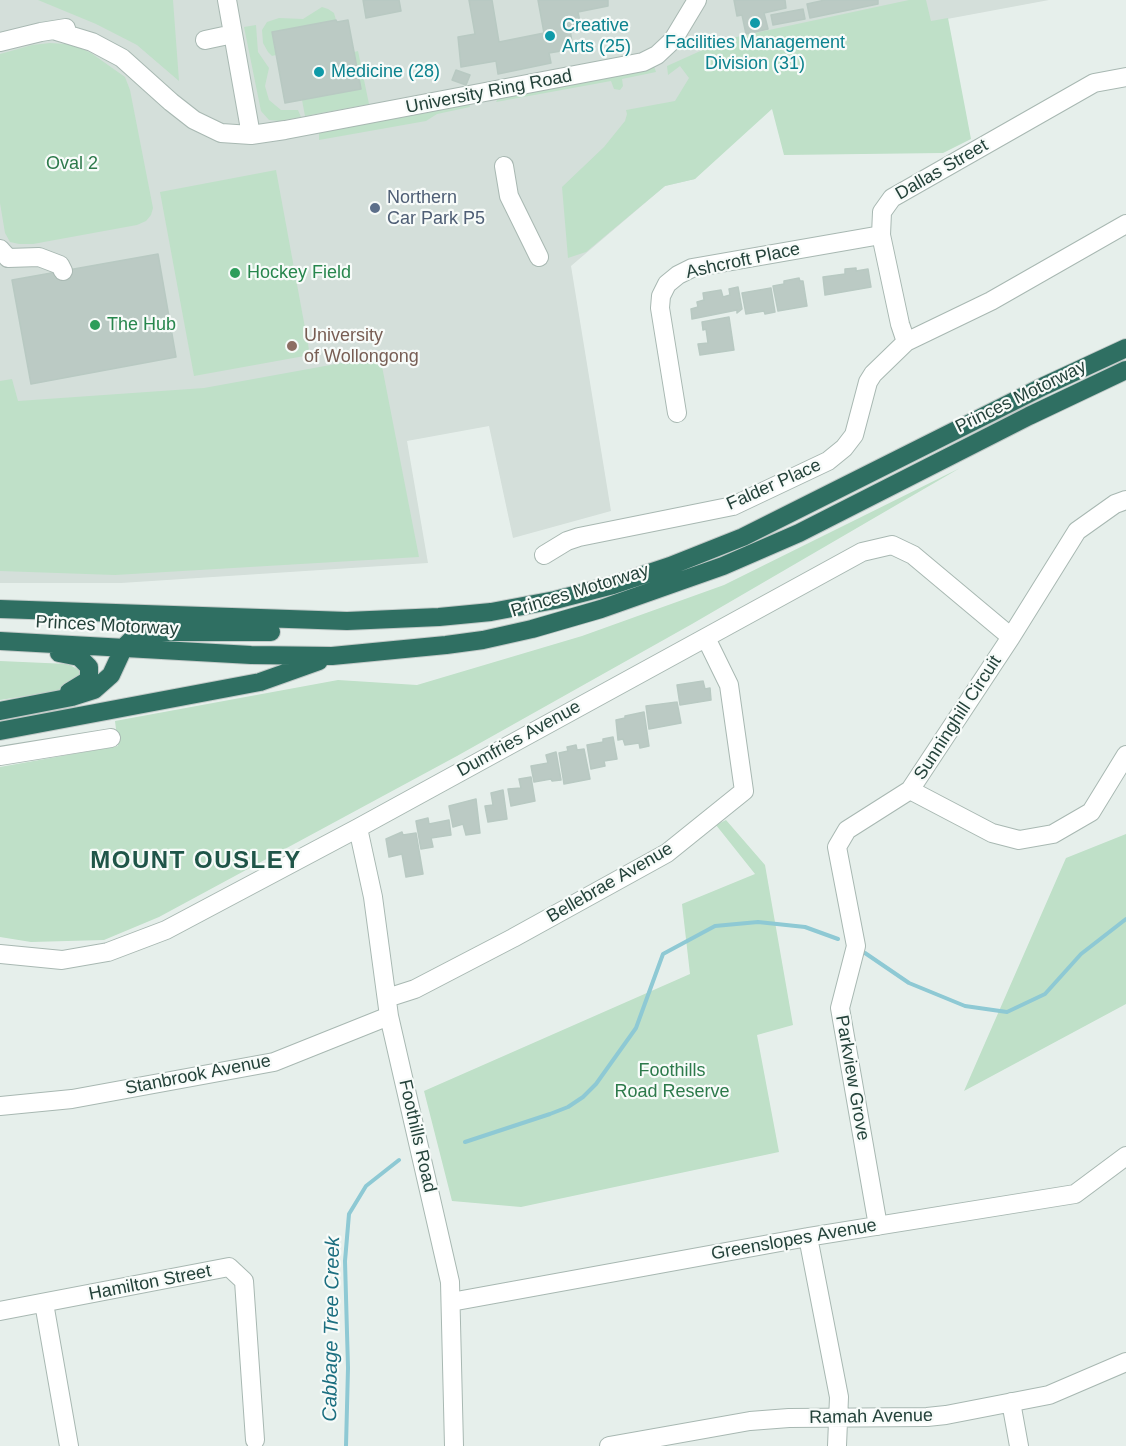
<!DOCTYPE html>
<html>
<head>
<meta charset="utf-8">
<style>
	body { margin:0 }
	canvas { display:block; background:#e6efeb }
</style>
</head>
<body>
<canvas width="1126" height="1446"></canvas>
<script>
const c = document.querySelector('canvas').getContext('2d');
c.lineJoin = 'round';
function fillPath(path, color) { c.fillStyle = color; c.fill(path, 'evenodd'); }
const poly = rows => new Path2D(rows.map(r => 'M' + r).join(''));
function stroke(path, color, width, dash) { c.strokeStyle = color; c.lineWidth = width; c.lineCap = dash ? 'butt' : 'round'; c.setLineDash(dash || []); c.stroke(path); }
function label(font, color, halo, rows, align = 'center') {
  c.font = font + ' Helvetica,sans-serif'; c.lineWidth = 4.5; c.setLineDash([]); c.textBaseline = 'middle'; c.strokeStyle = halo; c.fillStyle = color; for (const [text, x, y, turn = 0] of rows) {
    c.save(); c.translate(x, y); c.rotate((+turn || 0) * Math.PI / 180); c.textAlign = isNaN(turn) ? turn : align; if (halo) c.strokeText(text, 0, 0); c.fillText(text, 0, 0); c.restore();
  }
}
fillPath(poly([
	[0,0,1049,0,931,22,762,57,695,179,665,186,571,266,611,511,513,538,489,426,407,441,428,563,121,583,0,583]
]), '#d4dfda');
fillPath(poly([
	[38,0,173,0,179,81,137,45,96,24],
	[909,0,926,0,931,21,948,18,971,139,943,153,784,155,772,109,695,179,665,186,586,252,568,258,562,187,604,147,625,121,627,114,626,110,675,101,689,78,680,66,668,75,667,66,727,39],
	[322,7,328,9,334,13,336,20,272,32,276,55,272,56,268,52,263,43,262,30,267,22,279,18,303,19],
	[256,25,258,52,269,68,265,86,269,100,281,110,298,110,301,117,280,121,269,120,261,111,244,27],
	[50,43,66,44,80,48,91,53,125,77,130,90,153,208,151,215,146,221,137,225,33,244,19,244,10,242,5,233,0,203,0,54,32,45],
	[358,51,369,104,305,116,302,100,361,89,354,52],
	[654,66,656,72,622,79,623,86,620,90,614,89,611,81,496,102,499,96],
	[469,102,470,107,437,114,426,121,319,140,319,129],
	[276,170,310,355,194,376,160,192],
	[380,356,419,557,115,575,0,571,0,381,12,379,18,401,204,388],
	[960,468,692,624,457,756,159,917,104,940,31,942,0,937,0,767,118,746,115,721,338,680,417,685,582,636,724,585],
	[0,661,68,664,81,671,80,678,73,684,58,691,0,700],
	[726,820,765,865,793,1025,757,1035,779,1152,521,1207,452,1201,424,1091,690,974,682,904,755,874,716,825],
	[1126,834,1126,1004,964,1091,1066,858]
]), '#bfe0c8');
stroke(poly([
	[865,953,909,983,965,1006,1007,1012,1045,994,1081,954,1126,919],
	[465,1142,550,1114,568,1107,583,1097,596,1084,636,1028,663,954,715,926,758,922,805,927,838,939],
	[346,1446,348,1368,345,1261,349,1214,366,1186,399,1160]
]), '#8ec9d4', 4);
const building = poly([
	[363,0,399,0,401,11,366,18,363,0],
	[469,0,492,0,499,42,544,33,538,0,608,0,608,6,578,12,581,27,570,29,573,49,549,53,551,63,498,74,496,61,461,67,458,37,475,34,469,0],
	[734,0,785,0,786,8,764,13,768,29,746,34,742,15,737,16,734,0],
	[825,0,878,0,878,4,810,18,807,4,825,0],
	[803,9,805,19,773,25,771,15,803,9],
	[336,20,337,22,348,20,361,89,285,103,272,32,336,20],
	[456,70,470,75,466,85,452,80,456,70],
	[158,254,176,357,31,384,12,280,158,254],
	[856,268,856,271,868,269,871,287,825,295,823,277,845,274,845,269,856,268],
	[799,278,800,281,803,281,807,306,778,311,773,286,784,284,784,281,799,278],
	[738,287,742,309,737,313,737,310,692,319,691,309,698,307,697,302,704,300,703,293,721,290,723,297,730,295,729,289,738,287],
	[771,288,775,312,765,314,764,311,746,314,742,293,771,288],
	[729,317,734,350,700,355,698,344,708,343,706,329,703,330,702,322,729,317],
	[703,681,705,689,710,688,711,700,680,705,677,685,703,681],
	[677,702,681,723,649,729,646,706,677,702],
	[644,712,649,746,640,748,639,743,625,745,623,739,618,740,616,720,625,718,625,716,644,712],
	[613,737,617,759,604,761,605,766,591,769,587,745,603,742,603,739,613,737],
	[576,745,577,750,584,749,590,779,564,784,559,753,568,751,567,747,576,745],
	[556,752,561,780,552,781,551,779,534,782,531,766,548,763,546,755,556,752],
	[531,777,535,801,511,806,508,789,521,788,519,779,531,777],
	[503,790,507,819,488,822,485,806,493,805,491,793,503,790],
	[476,799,480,833,466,835,463,824,453,827,449,806,476,799],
	[428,818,429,824,449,820,451,835,431,838,433,847,421,849,416,821,428,818],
	[402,832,403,835,416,833,423,874,406,877,402,854,389,857,386,839,402,832]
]);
fillPath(building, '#bbcac4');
stroke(building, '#b8c9c2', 1.5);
const minor = poly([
	[227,0,251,135],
	[56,31,92,42,122,58,171,102,194,120,221,133,251,135,285,130,643,62,657,55,673,40,697,0],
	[205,40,233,34],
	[0,42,41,32,66,28],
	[504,166,509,196,539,257],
	[0,249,8,258,39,257,60,265,63,271],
	[906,342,900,324,881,235,882,212,892,198,1094,83,1126,77],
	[677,413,660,308,661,296,667,284,678,275,692,268,881,235],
	[544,555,567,541,579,537,733,506,828,461,844,448,854,435,868,382,873,374,906,342,991,301,1126,224],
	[0,756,111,738],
	[910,790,992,833,1019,840,1053,834,1091,812,1126,755],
	[358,828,373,897,389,1016,450,1282,454,1446],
	[0,954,62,960,108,952,166,930,358,828,862,552,892,545,913,555,1011,637],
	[387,998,415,989,513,938,667,853,744,791,729,685,706,638],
	[0,1106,72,1099,274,1062,389,1016],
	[878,1226,840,1008,856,946,837,847,847,830,910,790,1011,637,1077,531,1115,504,1126,500],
	[808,1237,839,1397,837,1446],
	[451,1302,808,1237,1075,1194,1126,1156],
	[44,1303,69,1446],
	[0,1311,229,1267,244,1281,255,1440],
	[1011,1402,1019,1446],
	[609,1446,750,1421,789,1418,927,1417,946,1415,1049,1395,1126,1362]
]);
const highway = poly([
	[0,609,347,621,439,617,491,612,555,600,613,585,670,566,743,537,1044,386,1126,348],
	[0,641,251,655,332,656,446,645,483,640,532,629,601,609,723,566,799,533,1029,416,1126,370],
	[59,653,79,657,89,667,89,677,87,681,69,692],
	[0,711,72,697,94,690,111,675,124,647,130,641,150,632,271,632],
	[0,731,260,682,319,661]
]);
stroke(minor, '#a8b8b2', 20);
stroke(highway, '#c2cac8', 20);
stroke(minor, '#fff', 18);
stroke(highway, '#2f6f62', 18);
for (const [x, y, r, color] of [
	[755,23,6,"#0f9aa8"],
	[550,36,6,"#0f9aa8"],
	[319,72,6,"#0f9aa8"],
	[375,208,6,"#5c6f8a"],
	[235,273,6,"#2e9e5b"],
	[95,325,6,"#2e9e5b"],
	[292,346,6,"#8d6e63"]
]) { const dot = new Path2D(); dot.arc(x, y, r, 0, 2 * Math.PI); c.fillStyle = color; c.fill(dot); stroke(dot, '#f7fbf9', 2); }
label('18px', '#0d838f', '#f7fbf9', [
	["Creative",562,26],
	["Arts (25)",562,47],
	["Facilities Management",755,43,"center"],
	["Division (31)",755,64,"center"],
	["Medicine (28)",331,72]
], 'left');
label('18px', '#24423a', '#f7fbf9', [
	["University Ring Road",489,92,-11],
	["Dallas Street",942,170,-30],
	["Ashcroft Place",743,261,-12],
	["Princes Motorway",1021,397,-26],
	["Falder Place",774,485,-24],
	["Princes Motorway",580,591,-17],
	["Princes Motorway",107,626,3],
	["Sunninghill Circuit",958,718,-57],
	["Dumfries Avenue",519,739,-29],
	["Bellebrae Avenue",610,883,-30],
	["Stanbrook Avenue",198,1075,-11],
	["Parkview Grove",852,1078,80],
	["Foothills Road",417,1136,77],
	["Greenslopes Avenue",794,1240,-10],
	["Hamilton Street",150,1283,-11],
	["Ramah Avenue",871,1417,-1]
]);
label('18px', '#2d7a4b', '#f7fbf9', [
	["Oval 2",72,164],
	["Foothills",672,1071],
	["Road Reserve",672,1092]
]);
label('18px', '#4e5e75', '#f7fbf9', [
	["Northern",387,198],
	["Car Park P5",387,219]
], 'left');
label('18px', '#27864d', '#f7fbf9', [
	["Hockey Field",247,273],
	["The Hub",107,325]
], 'left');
label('18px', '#785e54', '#f7fbf9', [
	["University",304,336],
	["of Wollongong",304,357]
], 'left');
label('italic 20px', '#1c6f80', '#f7fbf9', [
	["Cabbage Tree Creek",332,1329,-89]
]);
c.letterSpacing = '1.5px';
label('bold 24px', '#1f5548', '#f7fbf9', [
	["MOUNT OUSLEY",196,861]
]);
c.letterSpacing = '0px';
</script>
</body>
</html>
